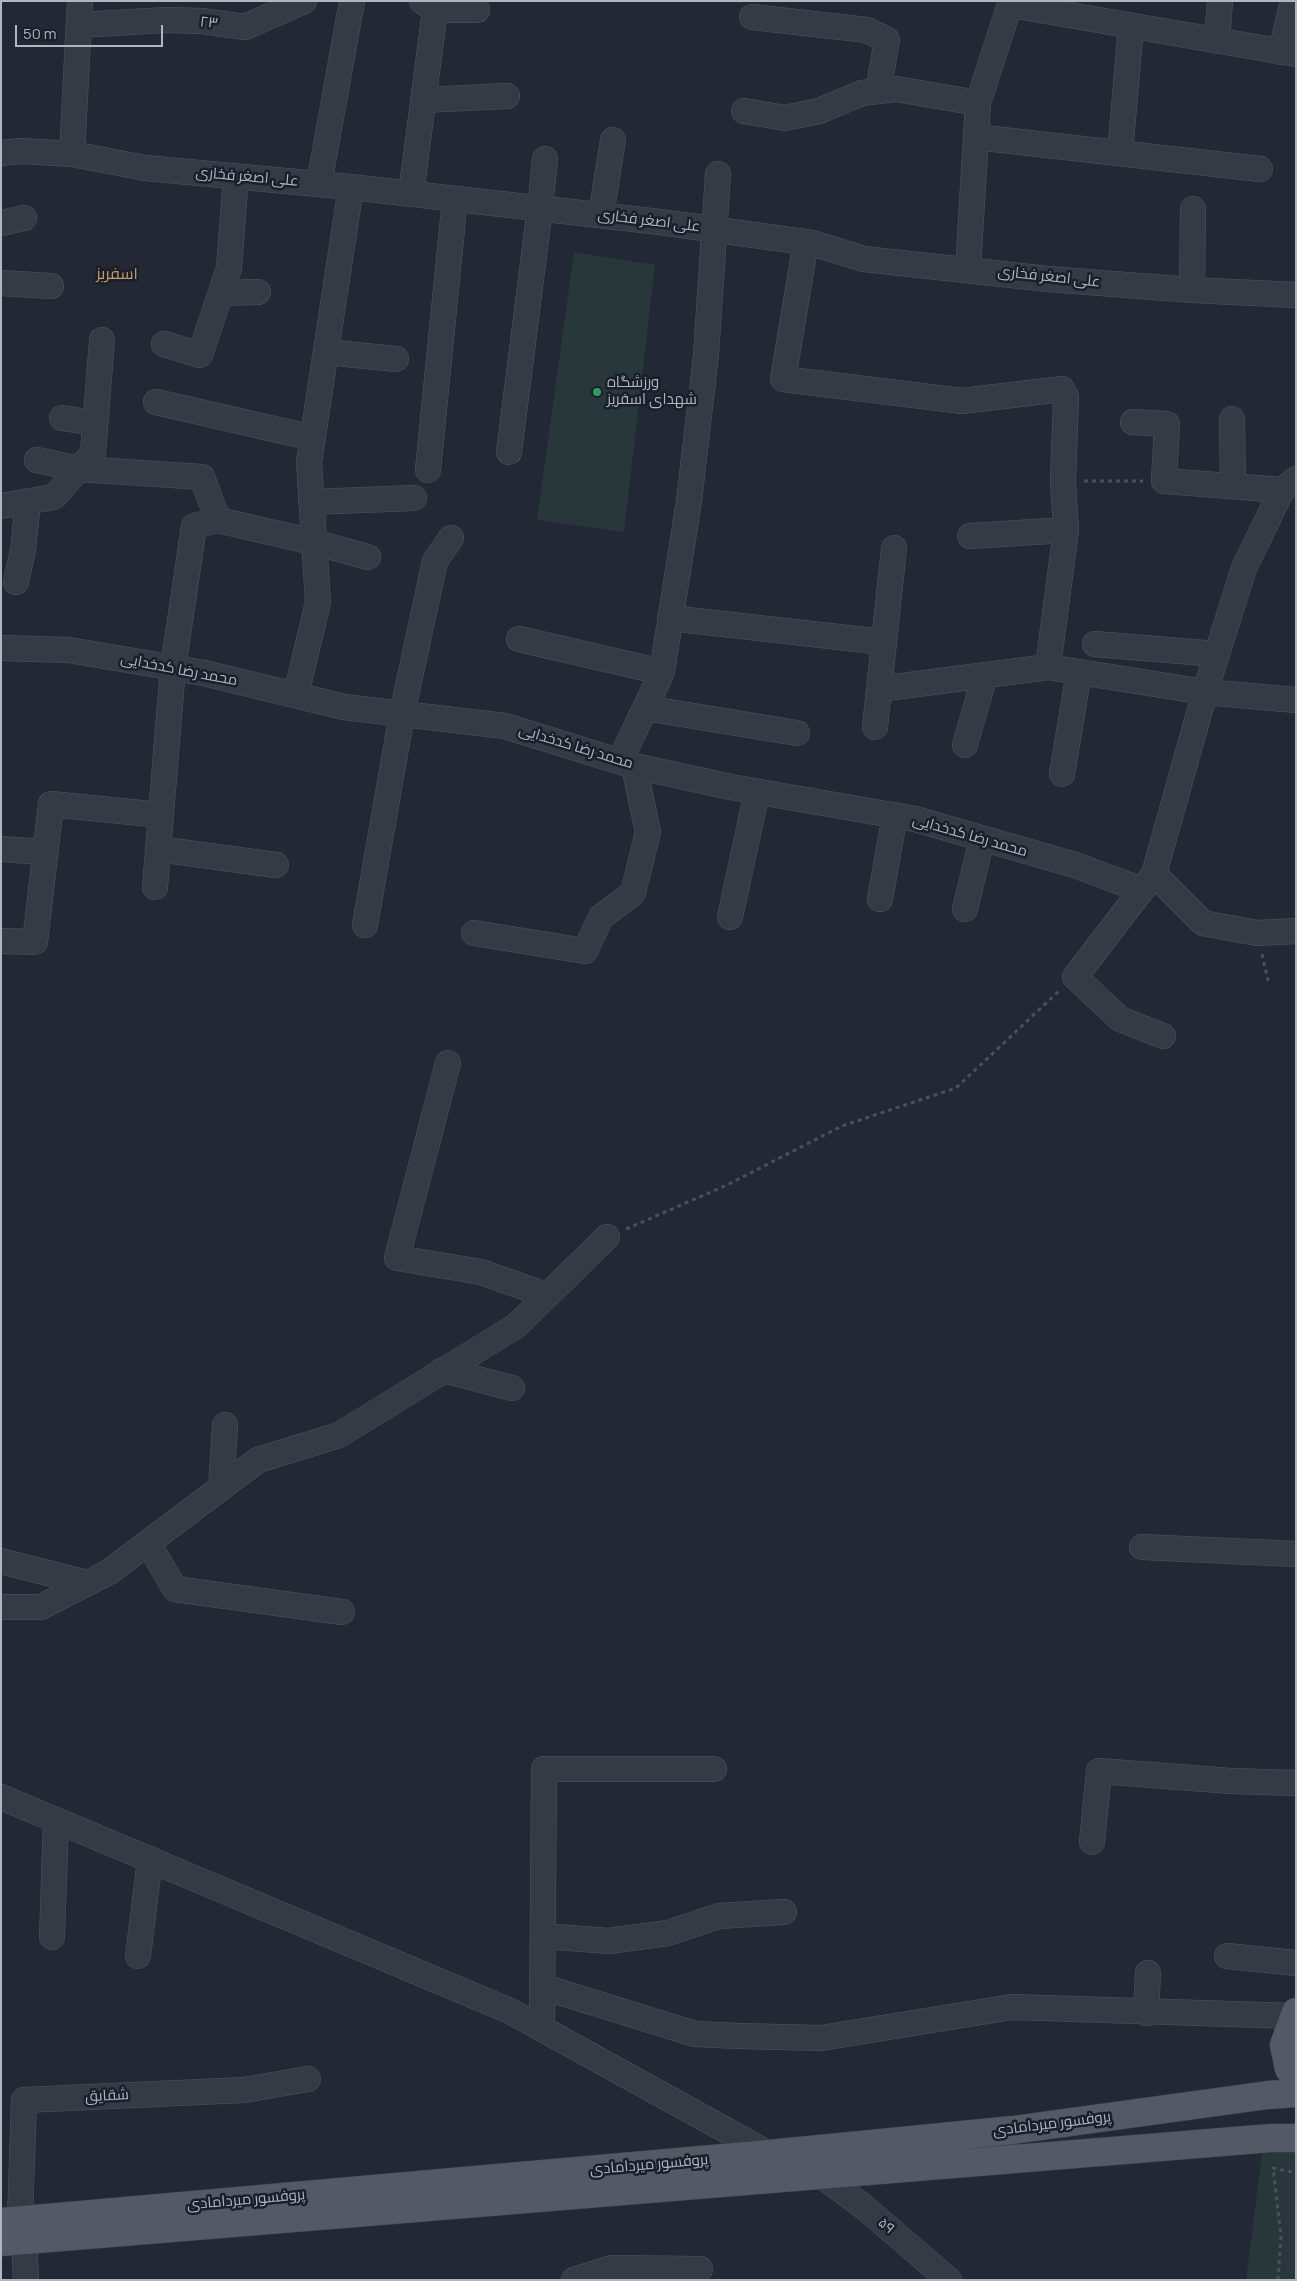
<!DOCTYPE html>
<html>
<head>
<meta charset="utf-8">
<style>
	body { margin:0 }
	#map { position:relative; width:1297px; height:2281px; overflow:hidden; background:#222835; font-family:Manrope,sans-serif }
	canvas { display:block }
	.frame { position:absolute; inset:0; border:2px solid #b0b5c2; pointer-events:none }
	.scale { position:absolute; left:15px; top:25px; width:148px; height:22px; box-sizing:border-box; border:2px solid #b0b5c2; border-top:0; padding-left:6px; font-size:15px; line-height:18px; white-space:nowrap; color:#b0b5c2; -webkit-text-stroke:4px #1b1f2a; paint-order:stroke }
</style>
</head>
<body>
<div id="map">
<canvas width="1297" height="2281"></canvas>
<div class="frame"></div>
<div class="scale">50 m</div>
</div>
<script>
const c = document.querySelector('canvas').getContext('2d');
c.lineJoin = 'round';
function fillPath(path, color) { c.fillStyle = color; c.fill(path, 'evenodd'); }
const poly = rows => new Path2D(rows.map(r => 'M' + r).join(''));
function stroke(path, color, width, dash) { c.strokeStyle = color; c.lineWidth = width; c.lineCap = dash ? 'butt' : 'round'; c.setLineDash(dash || []); c.stroke(path); }
function label(font, color, halo, rows, align = 'center') {
  c.font = font + ' Manrope,Cairo,sans-serif'; c.lineWidth = 5; c.setLineDash([]); c.textBaseline = 'middle'; c.strokeStyle = halo; c.fillStyle = color; for (const [text, x, y, turn = 0] of rows) {
    c.save(); c.translate(x, y); c.rotate((+turn || 0) * Math.PI / 180); c.textAlign = isNaN(turn) ? turn : align; if (halo) c.strokeText(text, 0, 0); c.fillText(text, 0, 0); c.restore();
  }
}
fillPath(poly([
	[574,252,655,265,624,532,537,520],
	[1263,2145,1296,2153,1296,2280,1246,2280]
]), '#28383a');
const minor = poly([
	[1011,5,1296,54],
	[435,10,477,10],
	[752,17,867,30,887,40,878,91],
	[79,25,165,20,202,21,245,27,304,1],
	[1217,41,1220,1],
	[1281,52,1293,1],
	[424,100,507,96],
	[744,111,785,118,819,111,862,93,896,89,978,103],
	[976,137,1260,169],
	[1,153,21,151,72,154,145,168,351,187,660,222,812,243,864,259,1048,279,1192,290,1296,295],
	[1120,153,1131,27],
	[72,154,80,1],
	[319,184,352,1],
	[411,194,435,10,422,1],
	[601,215,613,140],
	[1,223,24,218],
	[806,242,783,379,962,401,1062,389,1066,397,1063,481,1066,530,1048,667,1205,692,1244,568,1282,490,1296,479],
	[968,269,978,103,1011,1],
	[1,283,51,286],
	[1192,290,1193,209],
	[221,293,258,292],
	[164,344,200,355,229,268,236,176],
	[326,352,396,359],
	[156,402,313,438],
	[62,418,95,423],
	[1232,419,1233,486],
	[1133,422,1167,424,1164,481,1282,490],
	[509,452,540,208,545,159],
	[37,460,79,469,202,477,218,520],
	[428,470,455,199],
	[311,502,414,498],
	[1,506,54,497,93,453,102,340],
	[970,536,1066,530],
	[16,582,23,550,28,502],
	[670,618,883,642],
	[519,639,662,672],
	[1095,644,1217,654],
	[1,648,69,650,204,673,344,707,505,726,634,766,731,787,915,819,1075,865,1142,890],
	[879,689,1048,667],
	[296,695,318,602,309,462,351,187],
	[645,708,797,733],
	[875,727,894,548],
	[965,745,985,675],
	[620,761,662,672,689,501,706,355,718,174],
	[1062,774,1079,672],
	[1,849,45,852],
	[158,849,276,865],
	[1154,874,1203,923,1257,933,1296,931],
	[155,887,173,668,194,526,218,520,313,542,368,557],
	[880,899,895,815],
	[965,909,982,839],
	[730,917,757,792],
	[365,925,402,714,435,561,451,538],
	[474,933,585,951,601,917,633,893,648,832,634,766],
	[1,941,35,942,51,804,161,815],
	[1163,1036,1120,1019,1075,977,1154,874,1205,692,1296,700],
	[448,1063,397,1258,481,1272,546,1295],
	[443,1370,512,1388],
	[221,1488,225,1425],
	[148,1543,175,1589,342,1612],
	[1142,1547,1296,1554],
	[1,1561,87,1583],
	[1,1607,41,1607,109,1572,258,1460,339,1435,516,1326,607,1237],
	[1,1797,510,2011,769,2154],
	[1092,1842,1099,1771,1231,1781,1296,1783],
	[543,1936,609,1941,668,1933,719,1916,784,1912],
	[52,1937,56,1820],
	[138,1956,150,1859],
	[1227,1956,1296,1963],
	[543,1987,695,2034,739,2036,821,2038,1012,2007,1294,2016],
	[1146,2013,1148,1973],
	[542,2028,544,1769,714,1769],
	[821,2175,864,2207,949,2280],
	[20,2219,24,2100,244,2090,308,2079],
	[24,2240,26,2280],
	[574,2280,612,2268,700,2269]
]);
const major = poly([
	[1296,2012,1284,2045,1289,2069,1296,2076],
	[1,2222,769,2154,1013,2130,1268,2095,1296,2093],
	[1,2242,1271,2138,1296,2138]
]);
stroke(minor, '#505560', 26);
stroke(major, '#3f434f', 29);
stroke(poly([
	[1084,481,1143,481],
	[1262,954,1268,981],
	[626,1229,727,1185,842,1126,956,1088,1059,991],
	[1278,2280,1281,2236,1273,2168,1296,2173]
]), '#465357', 3, [4, 4]);
stroke(minor, '#353a45', 25);
stroke(major, '#535965', 28);
for (const [x, y, r, color] of [
	[597,392,5,"#2e9e5b"]
]) { const dot = new Path2D(); dot.arc(x, y, r, 0, 2 * Math.PI); c.fillStyle = color; c.fill(dot); stroke(dot, '#1b1f2a', 2); }
label('15px', '#b0b5c2', '#1b1f2a', [
	["۲۳",209,23,6],
	["علی اصغر فخاری",247,177,5],
	["علی اصغر فخاری",649,221,7],
	["علی اصغر فخاری",1049,277,6],
	["محمد رضا کدخدایی",179,670,11],
	["محمد رضا کدخدایی",576,747,17],
	["محمد رضا کدخدایی",970,836,16],
	["شقایق",107,2096,-3],
	["پروفسور میردامادی",1052,2124,-7],
	["پروفسور میردامادی",649,2165,-5],
	["پروفسور میردامادی",246,2200,-5],
	["۵۹",886,2226,41]
]);
label('15px', '#b0b5c2', '#1b1f2a', [
	["ورزشگاه",607,383],
	["شهدای اسفریز",607,400]
], 'left');
label('16px', '#c69b67', '#1b1f2a', [
	["اسفریز",117,275]
]);
</script>
</body>
</html>
